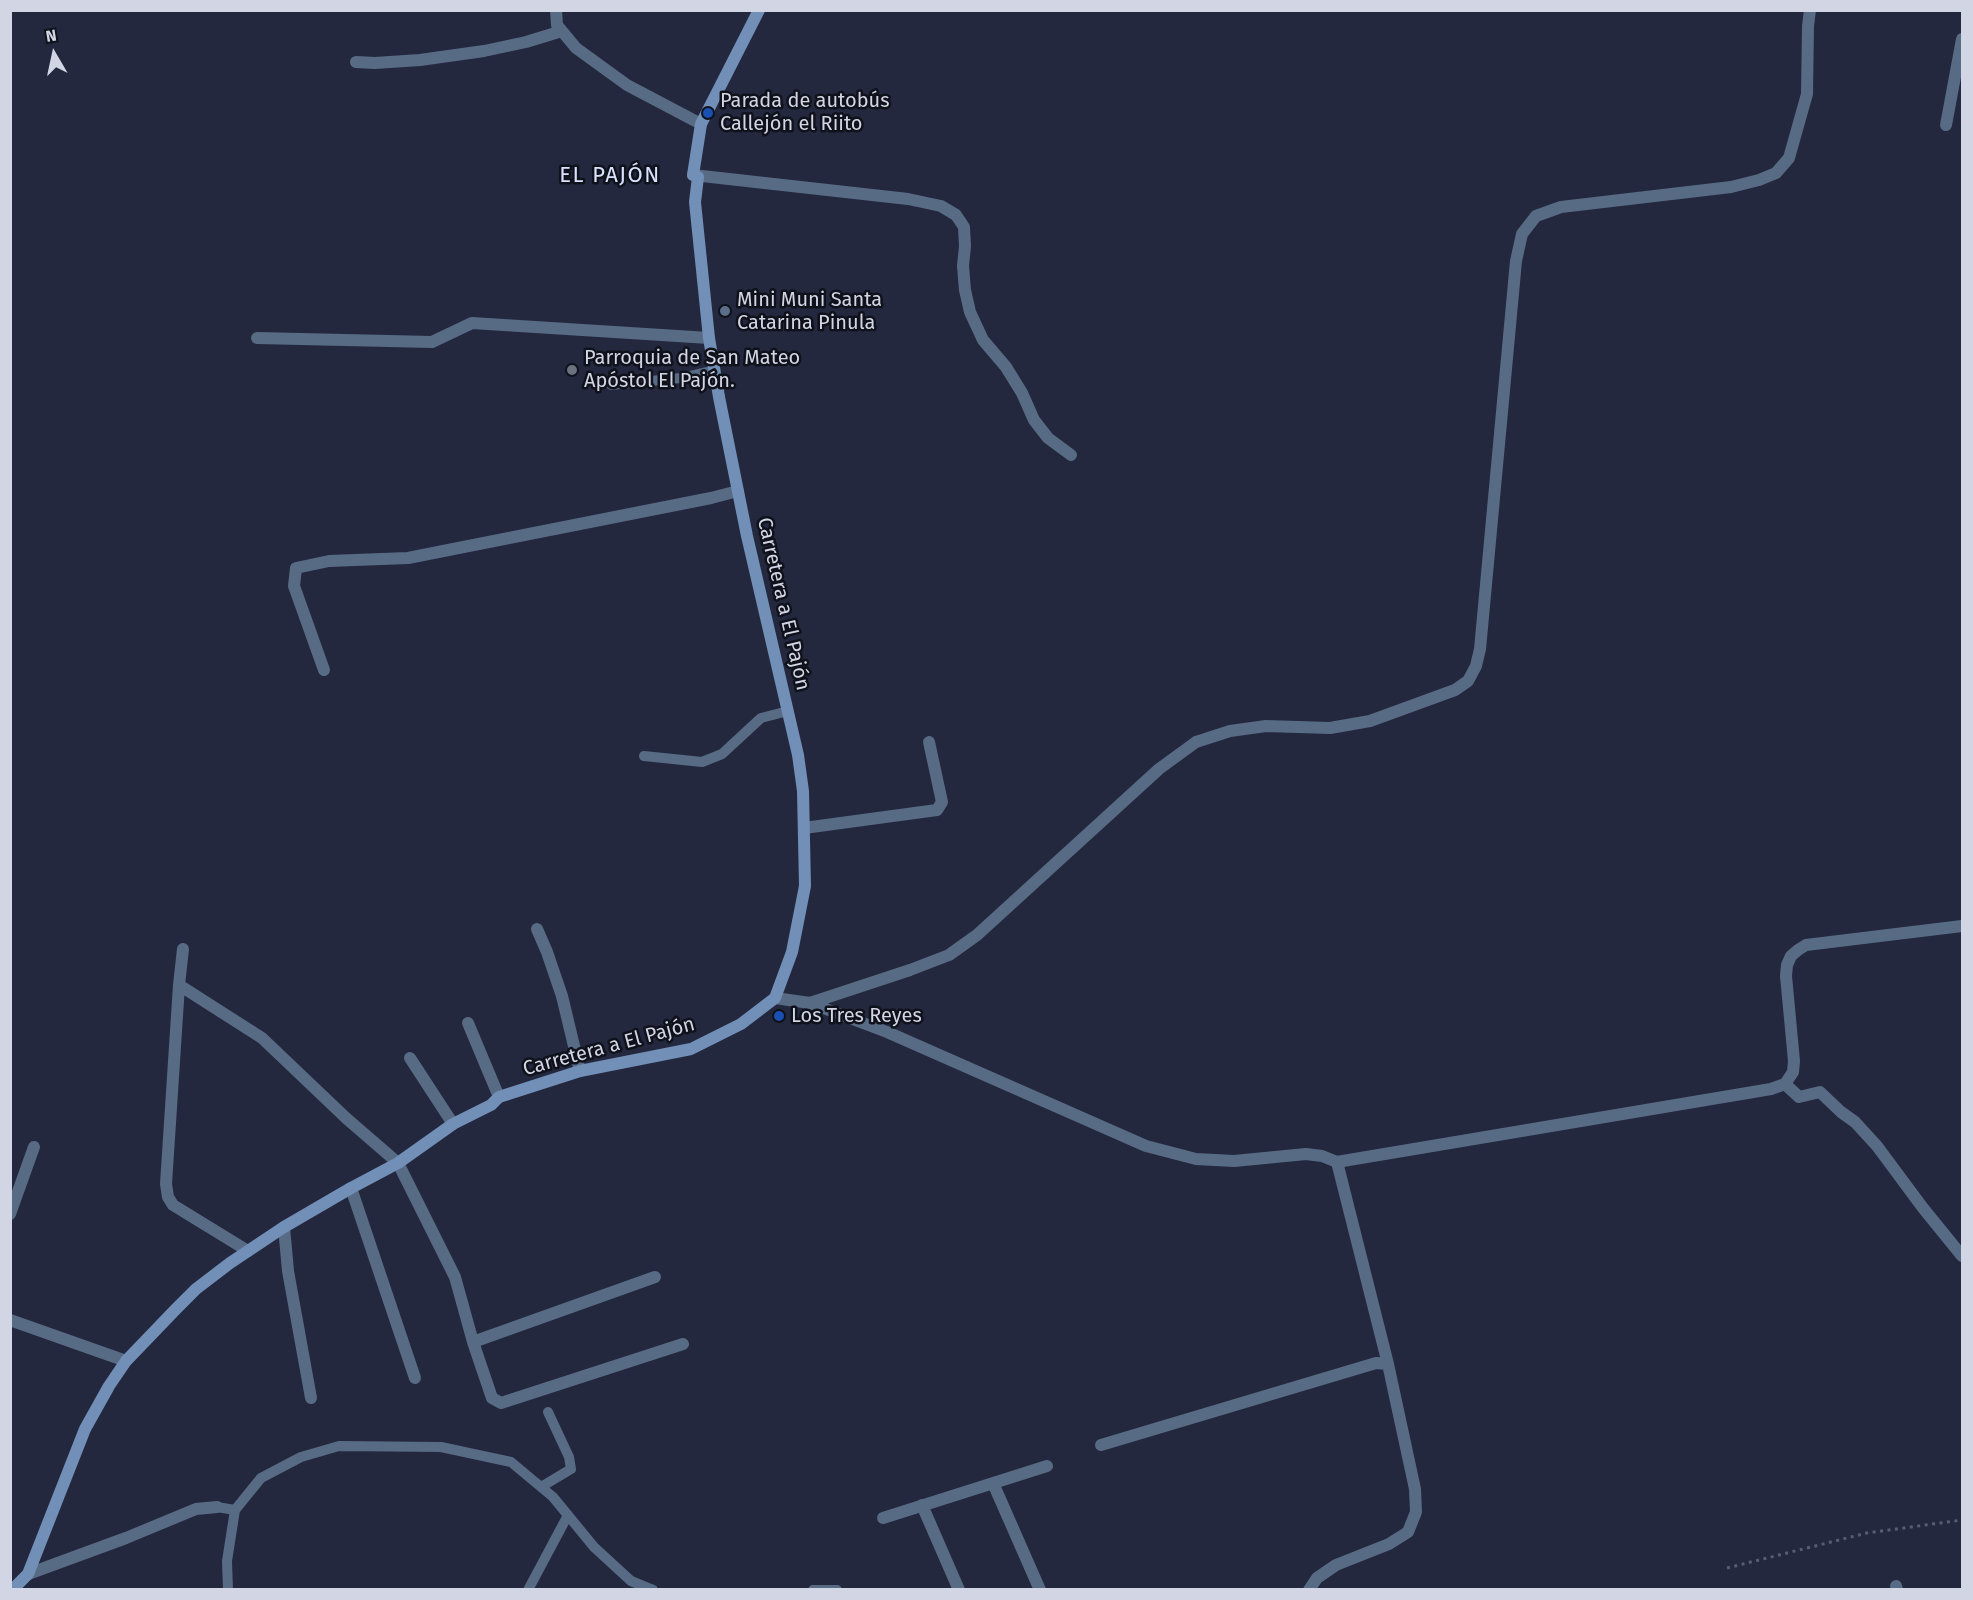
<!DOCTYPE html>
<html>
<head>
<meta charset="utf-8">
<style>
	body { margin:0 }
	#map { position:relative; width:1973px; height:1600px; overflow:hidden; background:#23283e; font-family:"Fira Sans",sans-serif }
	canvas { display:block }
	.frame { position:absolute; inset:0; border:12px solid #d2d6e4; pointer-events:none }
	.north { position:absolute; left:24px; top:24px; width:60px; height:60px; -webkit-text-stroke:4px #0f121b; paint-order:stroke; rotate:351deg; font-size:16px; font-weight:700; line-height:24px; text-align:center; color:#d2d6e4 }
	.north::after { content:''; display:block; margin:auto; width:21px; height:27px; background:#d2d6e4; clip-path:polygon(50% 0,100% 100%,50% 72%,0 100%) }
</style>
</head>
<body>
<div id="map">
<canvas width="1973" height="1600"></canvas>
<div class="frame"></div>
<div class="north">N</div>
</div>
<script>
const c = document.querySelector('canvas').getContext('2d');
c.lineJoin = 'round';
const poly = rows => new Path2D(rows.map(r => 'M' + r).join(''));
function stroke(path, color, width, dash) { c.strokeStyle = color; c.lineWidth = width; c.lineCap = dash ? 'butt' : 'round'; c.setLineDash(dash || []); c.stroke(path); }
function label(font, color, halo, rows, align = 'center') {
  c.font = font + ' "Fira Sans",sans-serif'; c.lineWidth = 5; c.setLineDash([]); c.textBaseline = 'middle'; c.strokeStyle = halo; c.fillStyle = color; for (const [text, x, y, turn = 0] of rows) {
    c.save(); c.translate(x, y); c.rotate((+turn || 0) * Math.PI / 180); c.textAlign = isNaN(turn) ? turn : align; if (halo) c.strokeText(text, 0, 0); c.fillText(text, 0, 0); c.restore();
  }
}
stroke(poly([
	[1727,1568,1867,1533,1962,1520]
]), '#595d71', 3, [3, 4.5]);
stroke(poly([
	[611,385,681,378,715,370],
	[644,756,702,762,722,754,761,718,788,711],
	[541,1487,571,1469,569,1457,548,1412],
	[217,1507,235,1510,227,1561,228,1590],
	[235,1510,261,1478,301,1457,339,1446,441,1447,511,1462,553,1497,594,1547,631,1581,653,1590],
	[528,1590,568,1515],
	[813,1590,837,1590]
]), '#586b84', 10);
stroke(poly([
	[556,10,557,25,576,48,627,85,701,124],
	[356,62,375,63,420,60,484,51,526,42,562,31],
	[1946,125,1962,39],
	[693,175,908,199,941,206,956,215,964,227,965,246,963,266,965,290,970,312,983,340,1006,367,1022,393,1034,420,1048,438,1071,455],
	[257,338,432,342,472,323,709,338],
	[324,670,294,586,296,568,329,561,408,558,711,498,738,491],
	[804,828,937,810,942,802,929,742],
	[537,929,547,952,562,996,580,1071],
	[183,949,179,985,166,1184,168,1197,173,1205,248,1251],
	[179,985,262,1038,346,1118,398,1163,455,1277,473,1342,492,1398,501,1403,683,1344],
	[775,998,810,1003,887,1032,1146,1146,1196,1159,1234,1161,1306,1154,1322,1156,1337,1162,1388,1364,1415,1489,1416,1512,1408,1532,1389,1544,1336,1565,1317,1578,1309,1590],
	[810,1003,910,970,949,955,977,935,1159,769,1196,742,1230,731,1266,726,1330,728,1370,721,1455,690,1468,681,1476,666,1480,649,1516,261,1522,234,1536,216,1561,207,1731,187,1759,180,1776,173,1789,158,1807,94,1808,26,1810,10],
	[468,1023,499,1097],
	[410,1058,453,1124],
	[1785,1084,1799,1097,1820,1092,1841,1112,1855,1122,1877,1146,1923,1208,1962,1256],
	[1337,1162,1771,1089,1785,1084,1793,1072,1794,1061,1786,976,1787,965,1791,956,1798,950,1806,945,1962,926],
	[351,1188,415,1378],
	[10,1214,34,1147],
	[284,1227,288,1271,311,1398],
	[10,1320,126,1361],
	[473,1342,655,1277],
	[1101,1445,1376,1363,1388,1364],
	[993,1483,1040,1590],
	[922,1505,959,1590],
	[883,1518,1047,1466],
	[28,1574,126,1538,196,1509,217,1507],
	[1896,1586,1897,1590]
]), '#586b84', 12);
stroke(poly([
	[12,1590,28,1574,85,1429,109,1386,126,1361,175,1310,196,1289,230,1263,284,1227,351,1188,398,1163,453,1124,491,1105,499,1097,580,1071,691,1049,741,1024,775,998,792,952,805,886,803,791,798,755,747,536,719,397,709,338,695,202,698,177,693,175,701,124,759,10]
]), '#728fb7', 12);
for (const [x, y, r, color] of [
	[708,113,6,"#1a4fb4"],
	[725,311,6,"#5c6f8a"],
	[572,370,6,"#6b7280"],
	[779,1016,6,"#1a4fb4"]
]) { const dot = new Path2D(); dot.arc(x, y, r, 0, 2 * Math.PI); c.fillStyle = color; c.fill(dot); stroke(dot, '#0f121b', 2); }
label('20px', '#d2d6e4', '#0f121b', [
	["Parada de autobús",720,101],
	["Callejón el Riito",720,124],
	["Mini Muni Santa",737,300],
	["Catarina Pinula",737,323],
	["Parroquia de San Mateo",584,358],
	["Apóstol El Pajón.",584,381],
	["Los Tres Reyes",791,1016]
], 'left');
label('20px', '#d2d6e4', '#0f121b', [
	["Carretera a El Pajón",783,604,77],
	["Carretera a El Pajón",609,1047,-15]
]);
c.letterSpacing = '1.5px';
label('22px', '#d9e1fe', '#0f121b', [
	["EL PAJÓN",610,176]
]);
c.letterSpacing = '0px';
</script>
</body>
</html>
